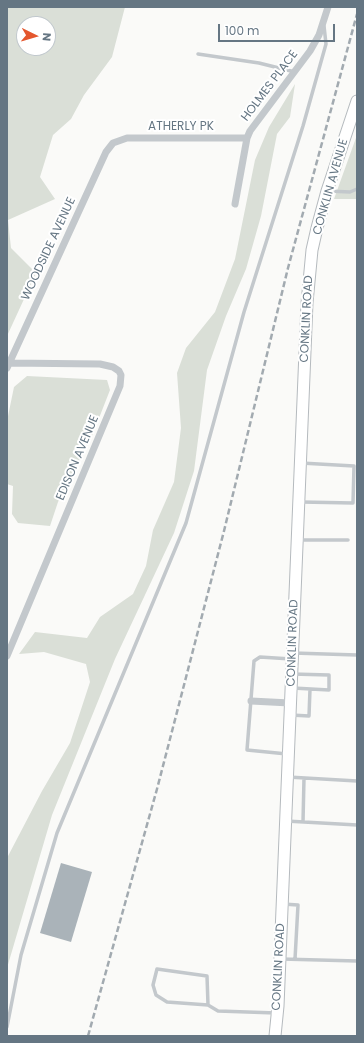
<!DOCTYPE html>
<html>
<head>
<meta charset="utf-8">
<style>
	body { margin:0 }
	#map { position:relative; width:364px; height:1043px; overflow:hidden; background:#fafaf8; font-family:Poppins,sans-serif }
	canvas { display:block }
	.frame { position:absolute; inset:0; border:8px solid #657683; pointer-events:none }
	.north { position:absolute; left:16px; top:16px; width:40px; height:40px; box-sizing:border-box; background:#fff; border:1px solid #c1c8cd; border-radius:50%; rotate:95deg; font-size:11px; font-weight:700; line-height:16px; text-align:center; color:#657683 }
	.north::after { content:''; display:block; margin:auto; width:14px; height:18px; background:#e4572e; clip-path:polygon(50% 0,100% 100%,50% 72%,0 100%) }
	.scale { position:absolute; left:218px; top:24px; width:117px; height:18px; box-sizing:border-box; border:2px solid #657683; border-top:0; padding-left:5px; font-size:12px; line-height:14px; white-space:nowrap; color:#657683; -webkit-text-stroke:3px #fff; paint-order:stroke }
</style>
</head>
<body>
<div id="map">
<canvas width="364" height="1043"></canvas>
<div class="frame"></div>
<div class="north">N</div>
<div class="scale">100 m</div>
</div>
<script>
const c = document.querySelector('canvas').getContext('2d');
c.lineJoin = 'round';
function fillPath(path, color) { c.fillStyle = color; c.fill(path, 'evenodd'); }
const poly = rows => new Path2D(rows.map(r => 'M' + r).join(''));
function stroke(path, color, width, dash) { c.strokeStyle = color; c.lineWidth = width; c.lineCap = dash ? 'butt' : 'round'; c.setLineDash(dash || []); c.stroke(path); }
function label(font, color, halo, rows, align = 'center') {
  c.font = font + ' Poppins,sans-serif'; c.lineWidth = 4; c.setLineDash([]); c.textBaseline = 'middle'; c.strokeStyle = halo; c.fillStyle = color; for (const [text, x, y, turn = 0] of rows) {
    c.save(); c.translate(x, y); c.rotate((+turn || 0) * Math.PI / 180); c.textAlign = isNaN(turn) ? turn : align; if (halo) c.strokeText(text, 0, 0); c.fillText(text, 0, 0); c.restore();
  }
}
fillPath(poly([
	[7,7,125,7,112,57,84,95,71,119,53,135,40,177,55,199,8,220,11,248,36,273,7,336],
	[24,24,48,24,48,48,24,48],
	[295,84,290,117,277,134,261,216,246,269,226,316,207,370,194,471,174,533,115,659,52,815,7,968,7,858,42,791,70,743,90,682,86,664,44,652,19,654,35,632,87,638,100,617,133,594,146,566,153,530,174,482,181,428,177,373,186,348,215,312,235,259,255,160,269,127],
	[357,135,357,199,334,199],
	[27,376,107,380,110,390,92,436,58,502,50,526,18,523,12,514,13,486,7,484,7,421,14,387]
]), '#dadfd7');
fillPath(poly([
	[61,863,92,872,71,942,40,933]
]), '#aab3b9');
const primary = poly([
	[275,1036,278,1006,307,303,312,250,317,228,327,191,357,101]
]);
stroke(primary, '#b5babe', 13);
stroke(poly([
	[198,54,259,63,295,72],
	[328,191,350,192,357,189],
	[301,502,353,503,354,466,301,463],
	[299,540,348,540],
	[293,653,357,655],
	[292,674,329,675,329,690,293,688],
	[291,715,309,716,310,689],
	[287,754,247,750,254,661,260,657,291,659],
	[288,777,357,781],
	[286,821,357,825],
	[303,822,304,778],
	[283,904,298,905,295,959],
	[281,959,357,961],
	[208,1005,167,1002,156,995,153,985,157,969,207,976,208,1005,218,1011,276,1013],
	[7,1027,21,955,57,833,186,523,244,312,303,126,326,44,324,26]
]), '#c3c8cc', 3.5);
stroke(poly([
	[235,204,247,138,250,131,310,51,319,35,328,7],
	[7,368,106,152,113,143,127,138,247,138],
	[7,656,120,386,121,375,119,371,113,367,100,364,9,363],
	[251,701,290,703]
]), '#c3c8cc', 7);
stroke(primary, '#fff', 11);
stroke(poly([
	[88,1036,157,789,224,531,288,268,357,14]
]), '#a2aab0', 2.5, [6, 3]);
label('12px', '#657683', '#fff', [
	["HOLMES PLACE",270,86,-53],
	["ATHERLY PK",181,127],
	["CONKLIN AVENUE",331,187,-74],
	["WOODSIDE AVENUE",49,249,-65],
	["CONKLIN ROAD",307,319,-87],
	["EDISON AVENUE",78,458,-67],
	["CONKLIN ROAD",293,643,-88],
	["CONKLIN ROAD",279,967,-87]
]);
</script>
</body>
</html>
